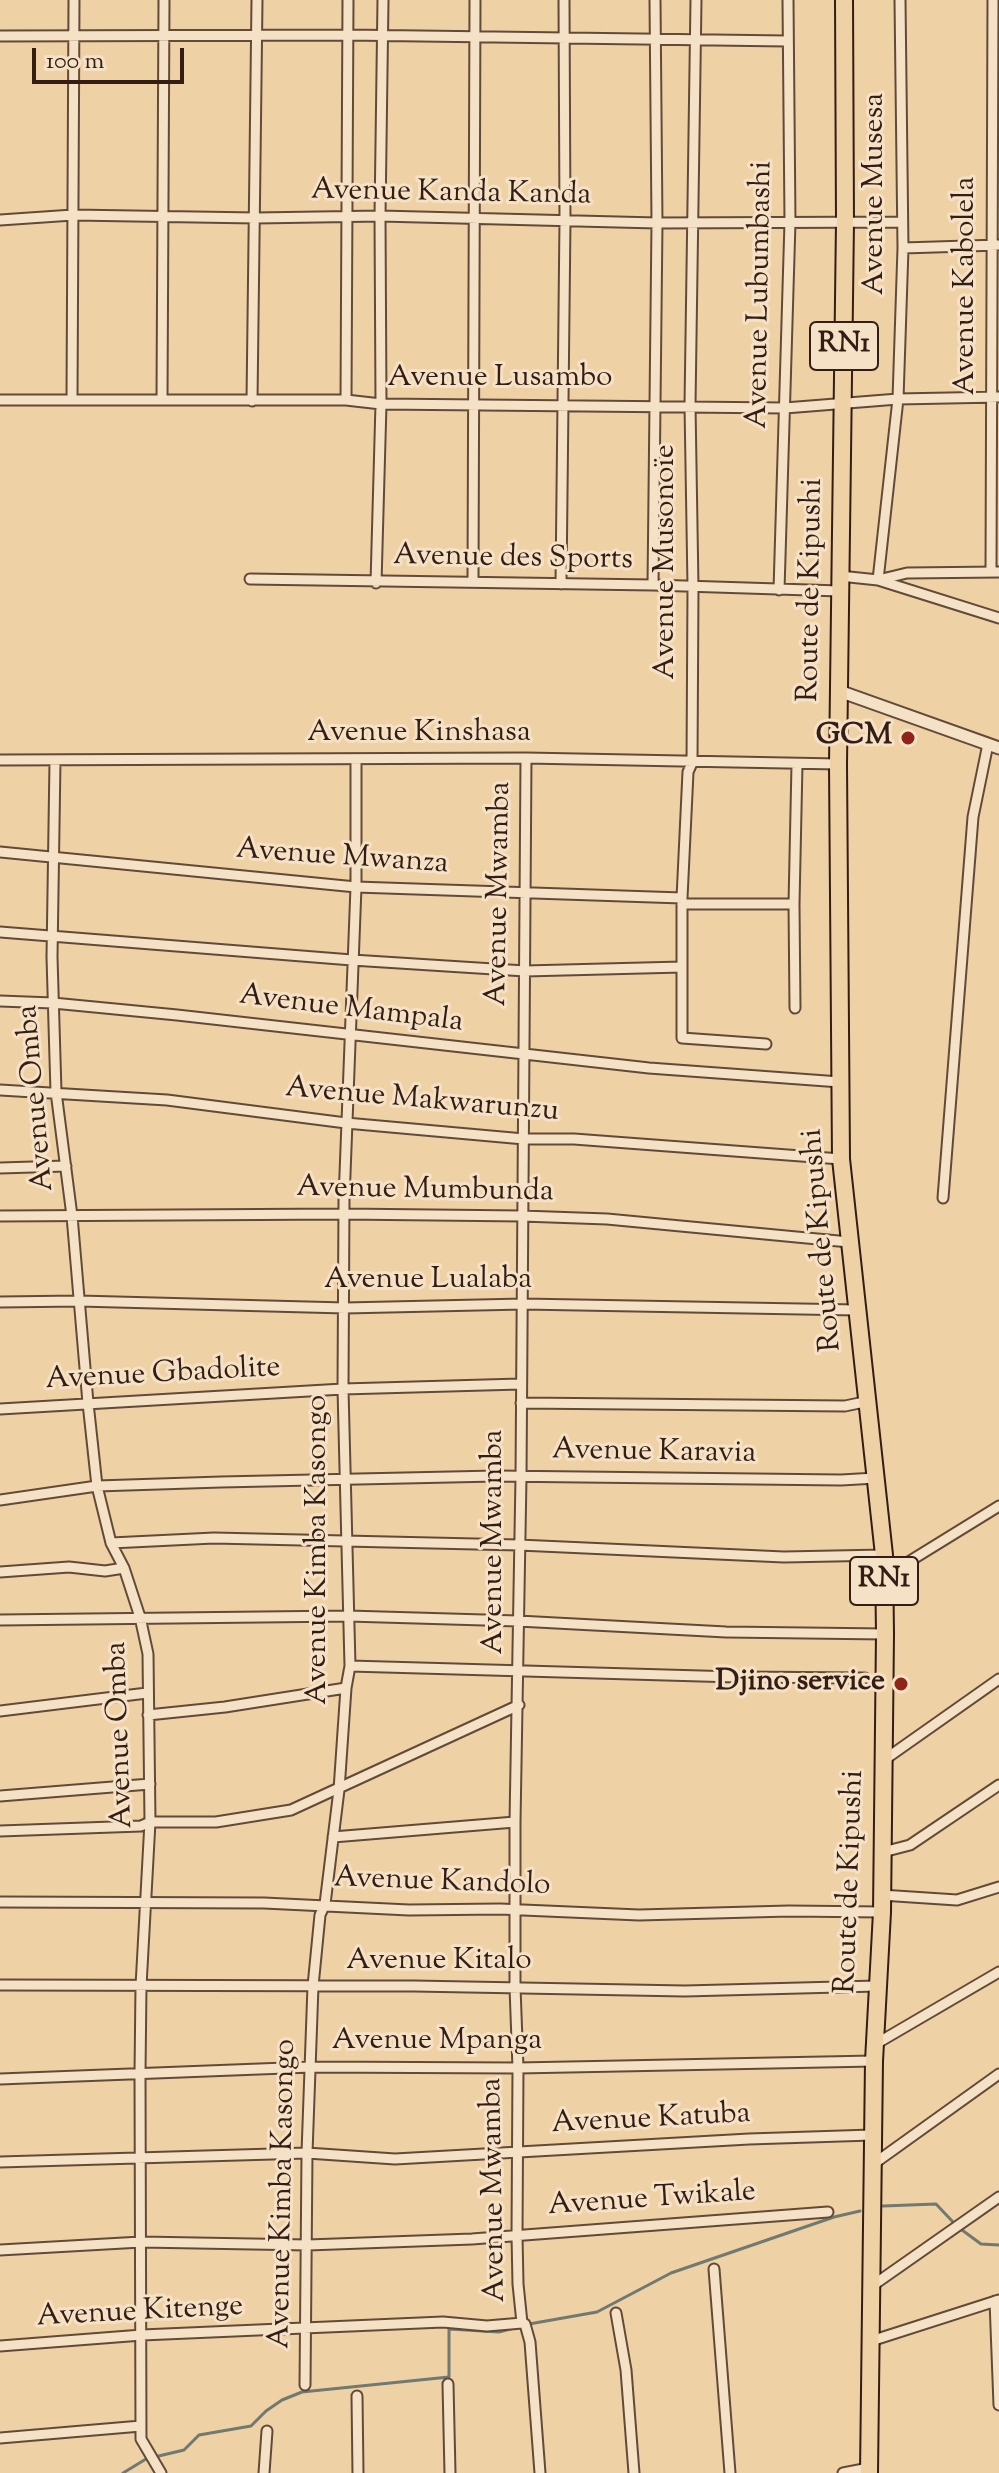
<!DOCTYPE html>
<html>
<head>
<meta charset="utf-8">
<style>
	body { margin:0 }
	#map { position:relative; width:999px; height:2473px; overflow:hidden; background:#efd1a6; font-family:"Sorts Mill Goudy",serif }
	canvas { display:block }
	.scale { position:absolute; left:32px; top:48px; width:152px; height:36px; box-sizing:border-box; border:4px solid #331d15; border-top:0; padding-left:10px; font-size:24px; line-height:28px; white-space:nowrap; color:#331d15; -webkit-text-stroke:6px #f5e1c5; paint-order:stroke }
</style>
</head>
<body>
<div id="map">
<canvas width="999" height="2473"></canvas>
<div class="scale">100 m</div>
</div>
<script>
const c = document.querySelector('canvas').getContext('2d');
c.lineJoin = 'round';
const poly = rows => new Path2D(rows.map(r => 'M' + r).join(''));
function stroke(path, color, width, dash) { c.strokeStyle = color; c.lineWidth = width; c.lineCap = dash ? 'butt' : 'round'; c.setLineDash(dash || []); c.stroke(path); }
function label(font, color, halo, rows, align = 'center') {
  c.font = font + ' "Sorts Mill Goudy",serif'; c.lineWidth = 6; c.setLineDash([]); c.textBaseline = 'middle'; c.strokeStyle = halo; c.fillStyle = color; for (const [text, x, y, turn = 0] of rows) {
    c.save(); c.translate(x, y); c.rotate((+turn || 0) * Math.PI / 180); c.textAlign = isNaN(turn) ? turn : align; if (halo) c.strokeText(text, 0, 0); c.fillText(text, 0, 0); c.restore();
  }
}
stroke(poly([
	[883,2206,936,2204,953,2222],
	[962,2230,981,2244,999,2245],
	[529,2324,597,2312,671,2273,834,2217,860,2211],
	[123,2473,146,2459,184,2450,199,2435,251,2426,266,2411,282,2400,302,2392,449,2377,449,2329,499,2332,514,2328]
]), '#717971', 3);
const minor = poly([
	[696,0,690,405,693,587,692,763,688,772,682,898,682,1038,766,1044],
	[900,0,903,248,898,399,878,580,907,573,999,572],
	[0,36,347,35,787,41],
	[0,220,73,215,256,218,380,216,657,223,902,222],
	[903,248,999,245],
	[72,399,74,0],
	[162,399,164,0],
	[0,400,346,400,381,404,785,408,898,399,999,397],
	[346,400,348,0],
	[252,401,257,0],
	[991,572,993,0],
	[840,576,878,580,999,618],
	[250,579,653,585,840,591],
	[473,582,475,0],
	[376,583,381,404,380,216,383,0],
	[561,584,565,220,564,0],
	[653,585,657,223,655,0],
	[779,590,790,222,788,0],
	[0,760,526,758,838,764],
	[55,761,52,957,56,1092,72,1216,88,1403,97,1486,111,1543,124,1568,140,1617,148,1654,150,1822,141,1986,140,2073,141,2439,161,2473],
	[0,852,356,887,682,898],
	[682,904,794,904],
	[0,932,352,960,525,971,682,967],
	[0,1001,53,1003,177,1015,649,1068,840,1082],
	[795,1008,794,904,797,764],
	[0,1090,167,1100,346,1123,524,1139,574,1139,841,1159],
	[0,1168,66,1166],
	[943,1198,973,817,988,744],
	[0,1216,344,1214,522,1216,607,1219,849,1242],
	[0,1302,79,1301,345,1308,523,1304,857,1310],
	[521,1403,845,1406,869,1401],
	[0,1409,343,1389,520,1384],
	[0,1500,97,1486,221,1482,496,1476,841,1480,876,1478],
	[111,1543,214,1538,519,1545,784,1557,884,1555],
	[0,1572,69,1567,105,1571,124,1568],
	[884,1577,999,1506],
	[0,1620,348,1616,518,1621,726,1632,885,1634],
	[350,1666,736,1677,865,1678],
	[0,1711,147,1693],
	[148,1715,225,1707,346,1688],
	[884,1760,999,1679],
	[0,1796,150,1784],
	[0,1831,141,1826,150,1822,216,1822,291,1810,519,1705],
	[333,1837,515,1822],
	[883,1852,910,1845,999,1785],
	[881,1895,957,1900,999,1887],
	[0,1902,264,1903,409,1910,500,1909,639,1915,789,1911,882,1912],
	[0,1985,414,1986,685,1991,877,1986],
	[874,2045,999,1972],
	[0,2079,311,2067,518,2068,874,2061],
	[0,2162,307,2153,395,2159,749,2139,872,2135],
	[872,2165,999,2074],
	[0,2250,141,2242,308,2245,472,2239,828,2212],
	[714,2269,730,2473],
	[872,2286,999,2197],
	[995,2301,999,2405],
	[616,2313,626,2370,634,2473],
	[522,2323,518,2284,517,2236,518,2068,515,1987,515,1822,521,1477,526,758],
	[522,2323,525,2324,530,2342,540,2473],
	[871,2341,999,2300],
	[0,2346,142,2335,443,2322,487,2326,522,2323],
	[448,2384,450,2473],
	[305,2385,307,2153,313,1986,320,1915,325,1904,339,1790,346,1688,350,1666,343,1389,344,1200,356,887,356,760],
	[357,2396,358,2473],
	[0,2438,141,2426],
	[264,2473,267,2431],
	[843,2473,869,2468]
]);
const tertiary = poly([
	[839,691,999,748]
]);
const trunk = poly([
	[844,0,845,222,838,764,841,1159,884,1555,885,1634,882,1912,874,2061,869,2473]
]);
stroke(minor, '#624a39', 13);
stroke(tertiary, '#624a39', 15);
stroke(trunk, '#331d15', 20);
stroke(minor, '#f5e1c5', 9);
stroke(tertiary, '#f5e1c5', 11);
stroke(trunk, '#efd1a6', 16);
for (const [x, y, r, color] of [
	[908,738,8,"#8f2418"],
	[901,1684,8,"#8f2418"]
]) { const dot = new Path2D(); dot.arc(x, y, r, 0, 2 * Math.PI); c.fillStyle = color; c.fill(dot); stroke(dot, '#f5e1c5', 3); }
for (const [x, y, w] of [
	[844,346,68],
	[884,1581,68]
]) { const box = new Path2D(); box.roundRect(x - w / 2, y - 24, w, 48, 6); c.fillStyle = '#f5e1c5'; c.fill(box); stroke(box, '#331d15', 2); }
label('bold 28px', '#331d15', null, [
	["RN1",844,346],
	["RN1",884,1581]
]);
label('30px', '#331d15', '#f5e1c5', [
	["Avenue Musesa",877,194,-90],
	["Avenue Kanda Kanda",451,195,1],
	["Avenue Kabolela",968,286,-90],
	["Avenue Lubumbashi",762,295,-89],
	["Avenue Lusambo",500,380],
	["Avenue des Sports",513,560,1],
	["Avenue Musonoïe",668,562,-90],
	["Route de Kipushi",813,590,-89],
	["Avenue Kinshasa",419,735],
	["Avenue Mwanza",342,859,4],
	["Avenue Mwamba",501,894,-89],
	["Avenue Mampala",351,1011,7],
	["Avenue Omba",38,1098,-95],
	["Avenue Makwarunzu",422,1102,5],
	["Avenue Mumbunda",425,1192,1],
	["Route de Kipushi",824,1240,-95],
	["Avenue Lualaba",428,1282],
	["Avenue Gbadolite",163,1376,-3],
	["Avenue Karavia",654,1454,1],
	["Avenue Mwamba",496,1542,-90],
	["Avenue Kimba Kasongo",320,1550,-90],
	["Avenue Omba",122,1735,-92],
	["Route de Kipushi",852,1882,-88],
	["Avenue Kandolo",442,1884,2],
	["Avenue Kitalo",439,1963],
	["Avenue Mpanga",437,2043],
	["Avenue Katuba",651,2121,-3],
	["Avenue Mwamba",496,2190,-91],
	["Avenue Kimba Kasongo",285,2194,-89],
	["Avenue Twikale",652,2201,-4],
	["Avenue Kitenge",140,2314,-3]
]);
label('bold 30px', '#331d15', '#f5e1c5', [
	["GCM",892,738],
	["Djino service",885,1684]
], 'right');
</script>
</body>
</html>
